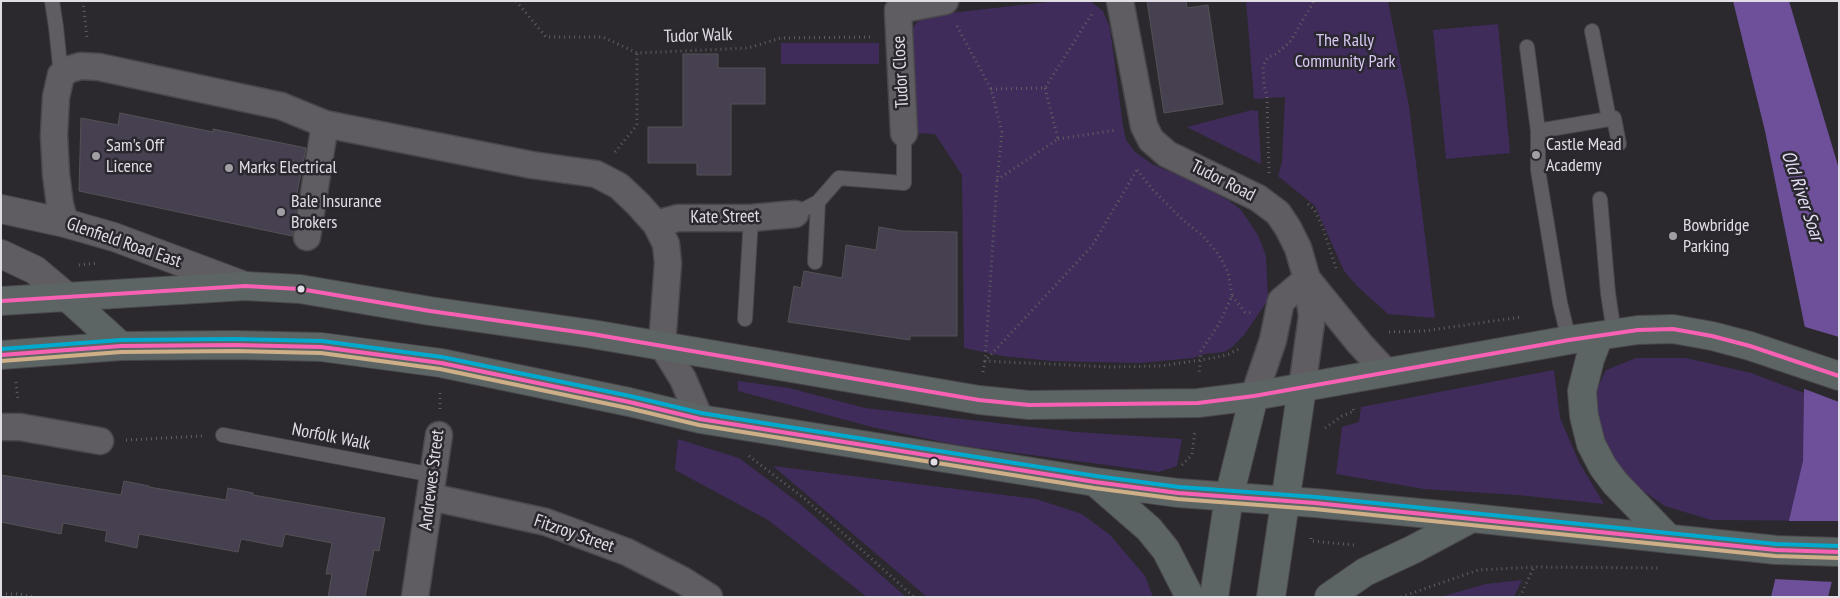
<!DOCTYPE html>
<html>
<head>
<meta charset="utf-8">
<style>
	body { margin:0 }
	#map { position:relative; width:1840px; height:598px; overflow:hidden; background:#2b292d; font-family:"PT Sans Narrow",sans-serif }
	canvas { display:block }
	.frame { position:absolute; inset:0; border:2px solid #e0dee4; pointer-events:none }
</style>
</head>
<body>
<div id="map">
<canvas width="1840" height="598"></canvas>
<div class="frame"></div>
</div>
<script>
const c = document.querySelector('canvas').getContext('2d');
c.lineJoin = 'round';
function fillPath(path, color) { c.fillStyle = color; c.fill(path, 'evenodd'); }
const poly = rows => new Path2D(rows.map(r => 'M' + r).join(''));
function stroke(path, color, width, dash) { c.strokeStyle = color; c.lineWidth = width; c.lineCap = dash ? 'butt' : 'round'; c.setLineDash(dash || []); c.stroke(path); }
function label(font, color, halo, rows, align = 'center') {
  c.font = font + ' "PT Sans Narrow",sans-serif'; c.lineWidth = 5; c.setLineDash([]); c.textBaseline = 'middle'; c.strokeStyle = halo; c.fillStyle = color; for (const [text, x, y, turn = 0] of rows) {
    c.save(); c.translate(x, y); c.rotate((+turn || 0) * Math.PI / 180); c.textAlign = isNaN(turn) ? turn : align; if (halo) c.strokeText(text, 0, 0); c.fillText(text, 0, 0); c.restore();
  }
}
fillPath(poly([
	[1057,1,1090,1,1103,11,1110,28,1123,126,1126,140,1135,152,1152,164,1194,182,1228,200,1241,210,1258,235,1266,256,1268,300,1244,335,1231,348,1224,352,1204,354,1193,358,1140,363,1051,361,1003,356,964,348,962,175,935,134,914,133,912,30,917,22,926,16,932,15],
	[1246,1,1388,1,1409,106,1435,318,1388,314,1357,286,1344,271,1315,206,1278,176,1282,162,1285,97,1254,99],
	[1498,24,1510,153,1446,159,1433,30],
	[781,43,879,43,879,64,781,64],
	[1252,110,1258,111,1261,164,1187,127],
	[1636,358,1686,358,1751,373,1839,406,1839,521,1711,520,1665,506,1627,480,1606,450,1592,400,1606,370],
	[1554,370,1560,418,1579,462,1604,504,1518,495,1424,489,1336,474,1342,427,1359,422,1361,407],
	[738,381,789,388,865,408,1076,432,1182,439,1177,466,1159,472,957,445,872,427,738,391],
	[678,439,739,458,799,503,906,597,867,597,768,520,675,470],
	[773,466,1036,499,1082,514,1110,535,1145,576,1153,597,927,597],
	[1522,580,1514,597,1440,597,1486,584]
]), '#3f2c5b');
fillPath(poly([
	[1733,1,1789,1,1839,169,1839,553,1828,597,1771,597,1803,461,1805,328,1765,131]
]), '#6d5099');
fillPath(poly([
	[1802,326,1839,337,1839,402,1802,388],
	[1787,521,1839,521,1839,563,1834,582,1773,579]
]), '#2b292d');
const building = poly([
	[1147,1,1186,1,1187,8,1208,5,1223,104,1164,113,1147,1],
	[683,54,718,54,718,68,765,68,765,104,731,104,731,175,697,175,697,163,648,163,648,127,683,127,683,54],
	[120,113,213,132,213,129,306,148,297,193,299,194,292,236,79,191,81,118,118,125,120,113],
	[879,227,902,231,957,232,957,336,910,336,910,340,788,322,794,286,801,288,804,271,842,278,846,245,876,250,879,227],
	[1,475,121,495,124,481,149,486,149,487,226,500,228,488,253,493,253,495,385,518,379,551,374,550,365,597,328,597,332,574,326,574,332,543,285,534,282,547,241,539,238,552,139,534,137,548,105,541,107,531,63,523,61,534,1,522,1,475]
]);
fillPath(building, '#474050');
stroke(building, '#545256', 1);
const service = poly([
	[52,1,56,27,61,75],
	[1527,47,1538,131],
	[1609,119,1614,118,1619,144],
	[1600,199,1608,293,1614,333],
	[795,214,818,202,839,178,904,183,904,133],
	[815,262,818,202],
	[745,319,751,218],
	[1569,340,1560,303,1538,170,1538,131,1609,119,1592,31],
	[223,435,433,475]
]);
const minor = poly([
	[1120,1,1144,126,1151,140,1167,154,1258,198,1278,213,1288,228,1298,248,1307,279,1312,316,1302,388],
	[904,133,898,10,945,1],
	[65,223,60,205,56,174,54,135,56,97,61,75,70,69,81,66,99,67,281,106,325,124,532,165,596,174,619,186,638,204,656,224,678,218,751,218,795,214],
	[656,224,666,244,668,263,662,345,683,379,700,419],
	[307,237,325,124],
	[1307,279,1360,344,1386,372],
	[1254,396,1273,340,1281,301,1307,279],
	[1,427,20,427,100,441],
	[431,497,546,522,627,552,682,580,709,597],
	[415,597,439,435]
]);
const tertiary = poly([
	[1,209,65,223,114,237,245,286],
	[1,254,35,270,67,297]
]);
const primary = poly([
	[67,297,121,346],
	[1,301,245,286,300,289,430,311,592,334,979,400,1029,405,1198,403,1254,396,1569,340,1638,330,1673,329,1712,336,1750,346,1839,376],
	[1599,336,1590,359,1582,391,1584,416,1591,444,1603,467,1615,483,1669,539],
	[1,355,121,346,235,345,321,347,441,363,629,402,700,419,1095,482,1178,493,1315,503,1472,518,1776,550,1839,552],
	[1095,482,1149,529,1166,550,1190,597],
	[1214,597,1229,497,1254,396],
	[1271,597,1302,388],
	[1329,597,1365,572,1414,549,1472,518]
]);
stroke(service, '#49474b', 16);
stroke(minor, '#49474b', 29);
stroke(tertiary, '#49474b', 30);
stroke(primary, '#49474b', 30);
stroke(poly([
	[83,1,87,38],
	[516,1,546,37,603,37,637,53,748,48,781,38,871,37],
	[957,26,991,89,1002,132,997,181,985,361,1111,367,1161,366,1213,358,1229,354,1241,348],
	[991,89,1045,88,1093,12],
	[1058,139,1117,130],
	[615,152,637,125,637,53],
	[1137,170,1154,191,1182,219,1203,236,1219,255,1228,272,1232,296,1219,324,1201,351,1199,374],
	[1269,173,1267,97,1264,85,1263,66,1268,57,1276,54,1290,42,1314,1],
	[997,180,1058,139,1045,88],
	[1308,204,1314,209,1323,228,1336,268],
	[79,265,98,263],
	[1232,296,1245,312,1252,313],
	[1389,332,1424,331,1521,317],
	[983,372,985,361,1092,246,1138,168],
	[16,382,18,400],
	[440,409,440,390],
	[1325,428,1342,416,1354,411,1352,406],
	[126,440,202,436],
	[749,456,805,499,914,597],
	[1182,465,1192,455,1195,430],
	[1311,538,1311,541,1354,545],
	[1,594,18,594,34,597],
	[1401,597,1478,570,1534,567,1658,568],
	[1520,597,1534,567]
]), '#605f62', 3, [1, 4]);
stroke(service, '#5f5d61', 14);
stroke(minor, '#5f5d61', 26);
stroke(tertiary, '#5f5d61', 28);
stroke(primary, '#5c6564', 28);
stroke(poly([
	[1,301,245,286,300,289,430,311,592,334,979,400,1029,405,1198,403,1254,396,1569,340,1638,330,1673,329,1712,336,1750,346,1839,376],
	[1,355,121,346,235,345,321,347,441,363,629,402,700,419,1095,482,1178,493,1315,503,1776,550,1839,552]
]), '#f860b3', 4);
stroke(poly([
	[1,361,121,352,235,351,321,353,440,369,628,408,699,425,1094,488,1178,499,1314,509,1775,556,1839,558]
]), '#ceaf87', 4);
stroke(poly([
	[1,349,121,340,235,339,322,341,442,357,630,396,701,413,1096,476,1179,487,1316,497,1776,544,1839,546]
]), '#00a9ce', 4);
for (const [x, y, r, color] of [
	[1536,155,5,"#a19fa4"],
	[96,156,5,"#a19fa4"],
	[229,168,5,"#a19fa4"],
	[281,212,5,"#a19fa4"],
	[1673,236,5,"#a19fa4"],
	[301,289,4.5,"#e0dee4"],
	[934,462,4.5,"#e0dee4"]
]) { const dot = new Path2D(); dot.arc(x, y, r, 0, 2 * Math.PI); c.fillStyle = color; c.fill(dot); stroke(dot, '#2a272f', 2); }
label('18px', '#e0dee4', '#2a272f', [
	["Tudor Walk",698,36,-2],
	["Tudor Close",901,72,-93],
	["Tudor Road",1223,181,27],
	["Kate Street",725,217,-1],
	["Glenfield Road East",124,243,19],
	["Norfolk Walk",331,437,11],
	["Andrewes Street",432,480,-83],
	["Fitzroy Street",574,534,19]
]);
label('18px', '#d8c9f5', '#2a272f', [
	["The Rally",1345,41],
	["Community Park",1345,62]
]);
label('18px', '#e0dee4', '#2a272f', [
	["Castle Mead",1546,145],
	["Academy",1546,166],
	["Sam's Off",106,146],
	["Licence",106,167],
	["Marks Electrical",239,168],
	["Bale Insurance",291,202],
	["Brokers",291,223],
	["Bowbridge",1683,226],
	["Parking",1683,247]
], 'left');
label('italic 19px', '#e6def5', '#2a272f', [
	["Old River Soar",1802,196,71]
]);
</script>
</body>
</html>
